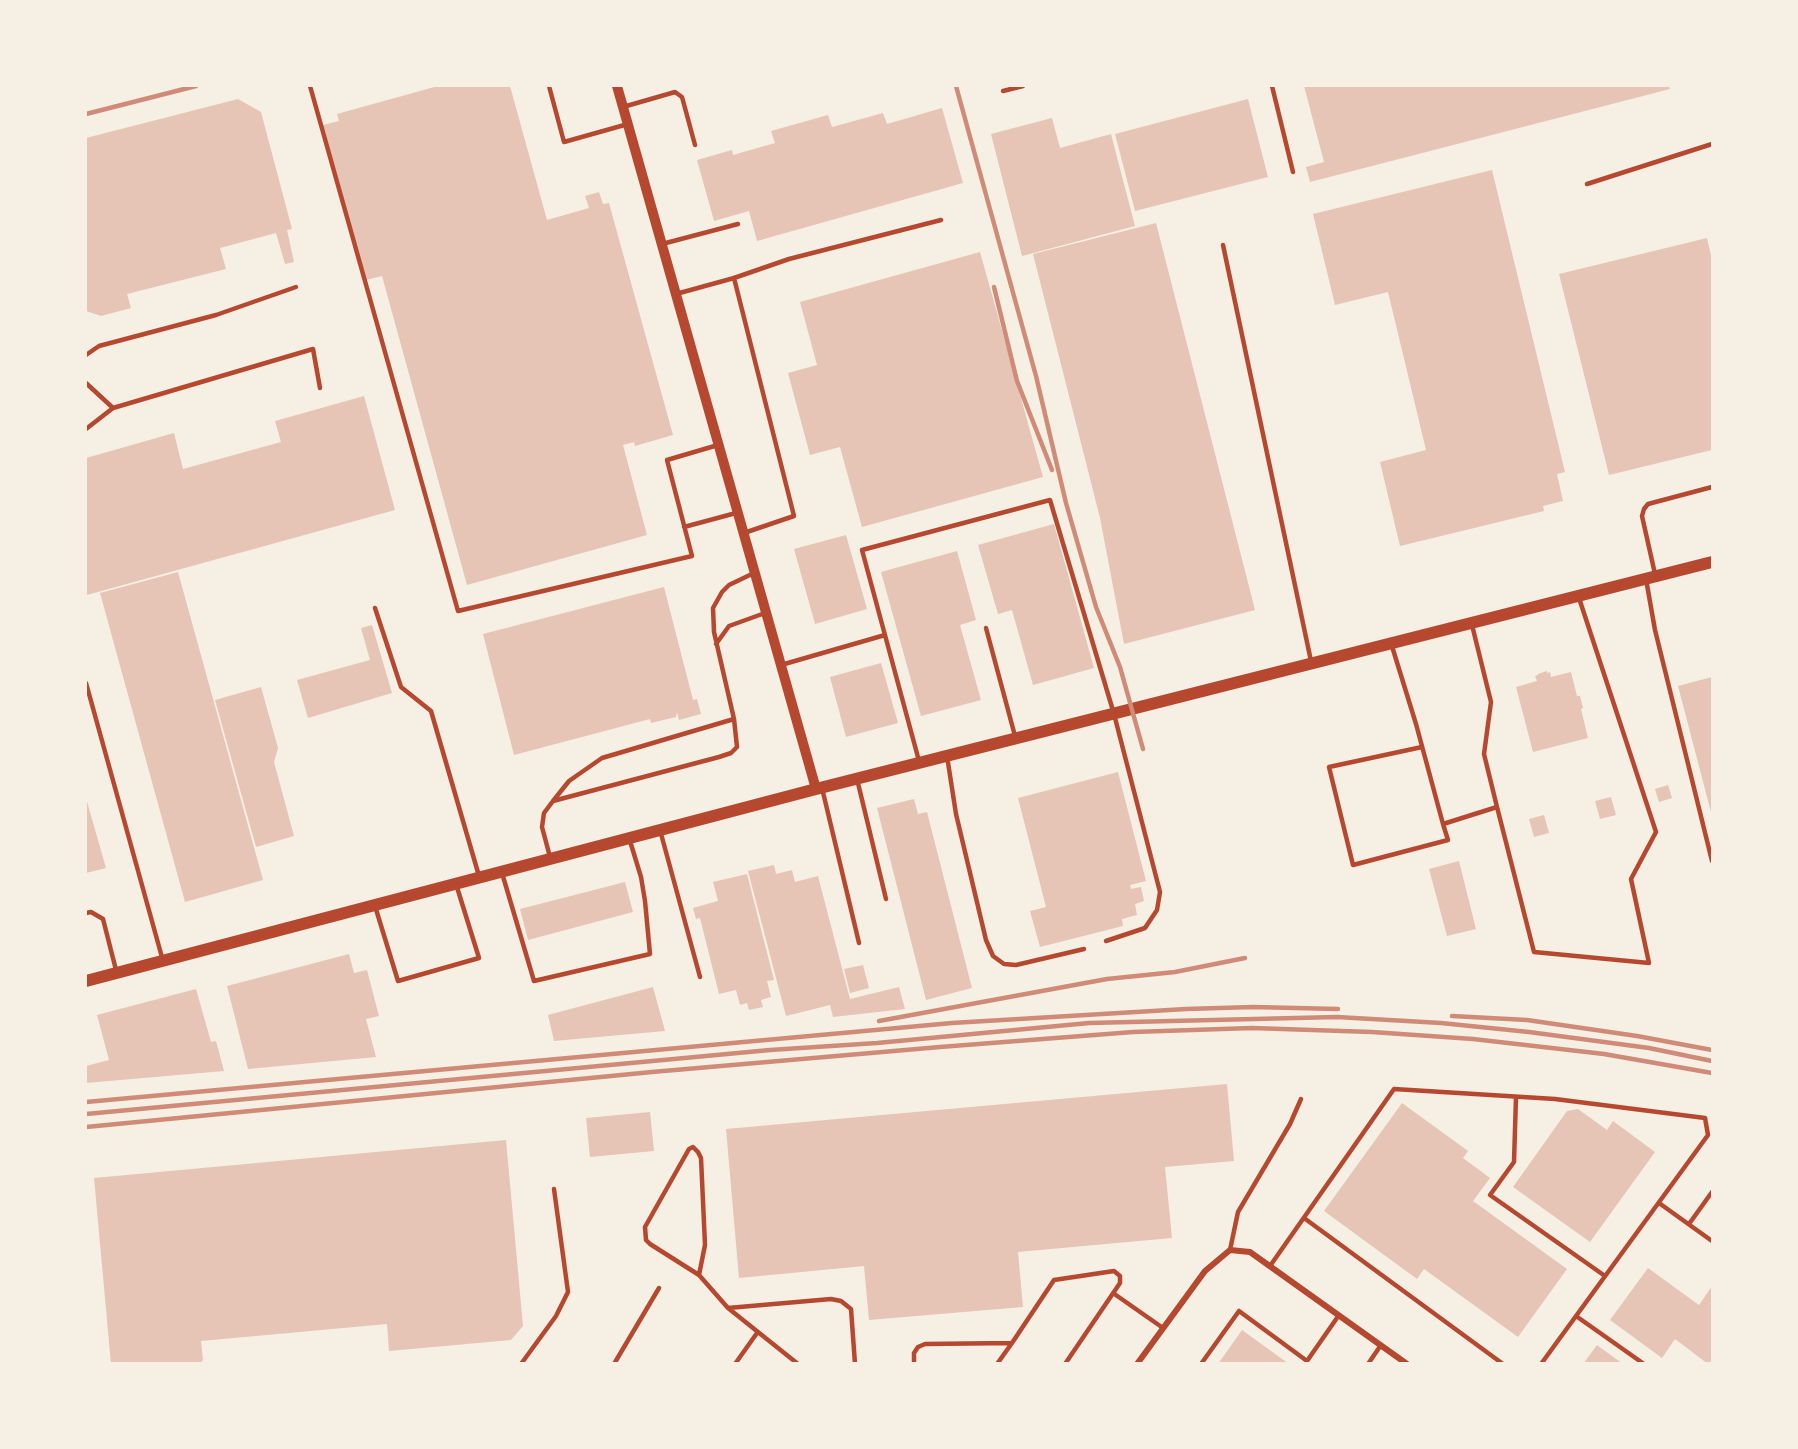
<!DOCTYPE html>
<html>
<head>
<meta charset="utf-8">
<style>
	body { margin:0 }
	#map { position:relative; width:1798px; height:1449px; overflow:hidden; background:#f6efe4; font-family:Barlow,sans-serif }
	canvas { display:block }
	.frame { position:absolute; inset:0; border:87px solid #f6efe4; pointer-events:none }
</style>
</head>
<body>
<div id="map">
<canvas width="1798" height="1449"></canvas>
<div class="frame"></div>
</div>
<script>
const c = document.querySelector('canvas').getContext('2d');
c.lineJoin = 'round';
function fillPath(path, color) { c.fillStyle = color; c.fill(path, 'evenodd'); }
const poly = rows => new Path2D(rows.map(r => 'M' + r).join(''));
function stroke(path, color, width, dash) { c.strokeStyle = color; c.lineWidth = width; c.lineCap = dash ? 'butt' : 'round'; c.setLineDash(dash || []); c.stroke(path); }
fillPath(poly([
	[438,86,510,86,547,220,589,208,585,196,599,192,603,204,609,203,673,435,635,446,634,442,623,445,647,535,467,585,382,276,366,280,323,125,339,121,337,114],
	[1304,86,1669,86,1670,89,1310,182,1306,167,1324,162],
	[238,99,261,112,292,229,287,230,294,262,285,264,276,233,220,248,226,269,127,294,131,308,101,316,86,311,86,138],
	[1248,99,1268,177,1135,211,1115,134],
	[942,108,963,183,757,241,749,211,714,221,697,160,732,150,733,155,775,143,771,131,828,115,832,127,883,113,887,124],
	[1052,118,1060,148,1111,134,1135,226,1022,256,991,134],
	[1492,170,1565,472,1557,474,1563,501,1543,506,1544,511,1400,546,1380,462,1426,450,1388,292,1335,305,1313,214],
	[1156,223,1255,610,1124,644,1100,518,1033,254],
	[1707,238,1712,260,1712,450,1609,475,1559,274],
	[980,252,1043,477,862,527,840,447,810,455,788,373,817,365,800,302],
	[364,396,395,510,87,595,86,588,86,458,174,433,183,469,281,442,275,421],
	[1054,524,1094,668,1033,685,1012,610,998,614,978,545],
	[846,535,867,609,815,624,794,549],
	[957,551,976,620,960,625,981,700,921,716,881,572],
	[178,572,263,880,185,902,100,593],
	[664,587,693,700,697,699,701,714,679,720,677,712,676,717,651,723,650,719,514,755,483,634],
	[372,625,392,693,308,718,297,680,370,660,361,628],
	[881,663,898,723,846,737,830,677],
	[1547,671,1547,673,1550,672,1551,677,1571,672,1577,696,1580,696,1583,708,1581,709,1588,738,1533,752,1516,687,1537,681,1535,676,1538,675,1538,674],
	[1712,677,1712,816,1678,686],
	[261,687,278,748,274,762,294,836,256,847,215,700],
	[1118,772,1146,881,1130,885,1131,889,1141,887,1144,901,1135,904,1137,915,1122,919,1123,926,1040,947,1030,911,1046,907,1018,798],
	[1668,785,1672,798,1659,802,1655,789],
	[1611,797,1616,815,1600,819,1595,801],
	[86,798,106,868,86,873],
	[914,799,918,814,927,812,972,988,926,1000,877,808],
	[1544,815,1549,833,1534,837,1529,819],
	[1459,861,1476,929,1447,936,1429,869],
	[774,865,776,874,792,870,795,882,818,876,850,999,899,987,905,1009,833,1017,830,1005,786,1016,748,871],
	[747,874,774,980,767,981,771,997,761,1000,763,1007,749,1010,747,1003,740,1005,736,990,719,994,700,918,696,919,693,908,718,901,713,882],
	[625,882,633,912,528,940,520,909],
	[349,954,354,973,367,970,379,1016,366,1019,376,1057,248,1069,227,986],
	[863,965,869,988,850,993,844,969],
	[653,987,665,1031,554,1041,548,1015],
	[196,989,211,1042,216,1041,224,1071,86,1083,86,1066,109,1060,97,1015],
	[1227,1084,1234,1161,1165,1167,1172,1238,1018,1252,1023,1307,869,1320,864,1266,739,1278,726,1129],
	[1402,1103,1468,1151,1463,1158,1490,1178,1473,1201,1567,1269,1518,1337,1424,1269,1417,1279,1324,1211],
	[1578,1109,1607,1130,1613,1121,1655,1152,1590,1242,1513,1187,1567,1111],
	[650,1112,654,1151,590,1157,586,1118],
	[506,1140,523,1326,511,1340,389,1351,387,1324,201,1341,203,1360,200,1364,111,1364,94,1178],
	[1648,1268,1699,1305,1712,1286,1712,1364,1708,1364,1675,1339,1662,1358,1610,1320],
	[1242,1330,1289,1364,1218,1364],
	[1597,1345,1623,1364,1583,1364]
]), '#e6c5b7');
stroke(poly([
	[310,86,458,611,692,556,667,460,718,445],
	[549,86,564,142,628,124],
	[1272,86,1293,172],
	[1003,91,1023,86],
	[623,107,675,92,682,97,695,145],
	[1587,184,1712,144],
	[662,244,738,224],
	[1223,245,1311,661],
	[734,278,789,259,941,220],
	[676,294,734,278,794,516,744,533],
	[86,355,99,346,216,315,296,287],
	[86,383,113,408,313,349,320,388],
	[86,429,113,408],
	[684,527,736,513],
	[1655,574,1642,516,1644,509,1648,504,1712,487],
	[1646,579,1655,630,1712,861],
	[375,608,401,687,431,711,479,876],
	[1472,625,1491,702,1484,754,1497,807],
	[986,628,1015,736],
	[1391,643,1416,724,1443,824,1497,807,1534,952,1649,963,1631,879,1656,832,1579,598],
	[716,644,729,626,765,613],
	[781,665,885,635],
	[86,683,163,961],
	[1422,747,1329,767,1353,865,1448,840,1443,824],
	[947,756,956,814,986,940,993,956,1004,964,1016,965,1084,949],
	[919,761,862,550,1050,500,1114,714,1160,892,1157,910,1145,928,1106,941],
	[857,779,886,899],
	[822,788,859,943],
	[553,801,569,781,602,758,734,719],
	[660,830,700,977],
	[550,857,542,827,544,813,553,801,719,757,731,753,737,747,734,719,714,632,713,608,722,592,729,585,754,573],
	[502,873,534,981,650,954,645,901,641,877,630,841],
	[375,906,398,981,479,958,456,884],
	[86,913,91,912,103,919,116,970],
	[1516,1097,1514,1162,1490,1195,1605,1276],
	[1659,1203,1712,1241],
	[1304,1218,1503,1364],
	[1689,1224,1712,1192],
	[1230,1250,1238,1212,1290,1124,1301,1099],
	[1270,1266,1394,1089,1555,1099,1705,1118,1708,1135,1541,1364],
	[699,1275,705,1245,701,1158,698,1152,693,1147,689,1149,645,1227,646,1240,650,1244,699,1275,728,1308,798,1364],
	[1113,1293,1163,1328],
	[728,1308,831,1299,841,1301,851,1309,855,1364],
	[1576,1316,1644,1364],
	[521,1364,556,1316,568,1292,554,1189],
	[614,1364,659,1288],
	[735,1364,757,1333],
	[914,1364,914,1353,918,1347,925,1344,1012,1343,1054,1280,1114,1271,1120,1276,1120,1283,1065,1364],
	[997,1364,1012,1343],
	[1201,1364,1239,1311,1307,1361,1339,1315],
	[1368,1364,1381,1345]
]), '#b5482f', 4.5);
stroke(poly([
	[1137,1364,1205,1271,1230,1250,1250,1252,1407,1364]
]), '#b5482f', 6);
stroke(poly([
	[617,86,816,789]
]), '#b5482f', 10);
stroke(poly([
	[86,981,816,789,1712,562]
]), '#b5482f', 12);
stroke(poly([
	[956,86,1036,376,1066,503,1096,607,1120,667,1143,749],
	[86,114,196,86],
	[994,287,1017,381,1052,470],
	[1452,1016,1527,1020,1637,1036,1712,1050],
	[879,1021,1107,979,1175,972,1245,958],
	[86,1102,952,1023,1186,1009,1253,1007,1338,1009],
	[86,1114,770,1050,877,1043,1089,1023,1337,1017,1441,1023,1529,1032,1649,1048,1712,1061],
	[86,1127,652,1072,940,1047,1133,1032,1252,1028,1372,1032,1473,1039,1604,1054,1712,1073]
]), '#cf8b77', 4.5);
</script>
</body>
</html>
